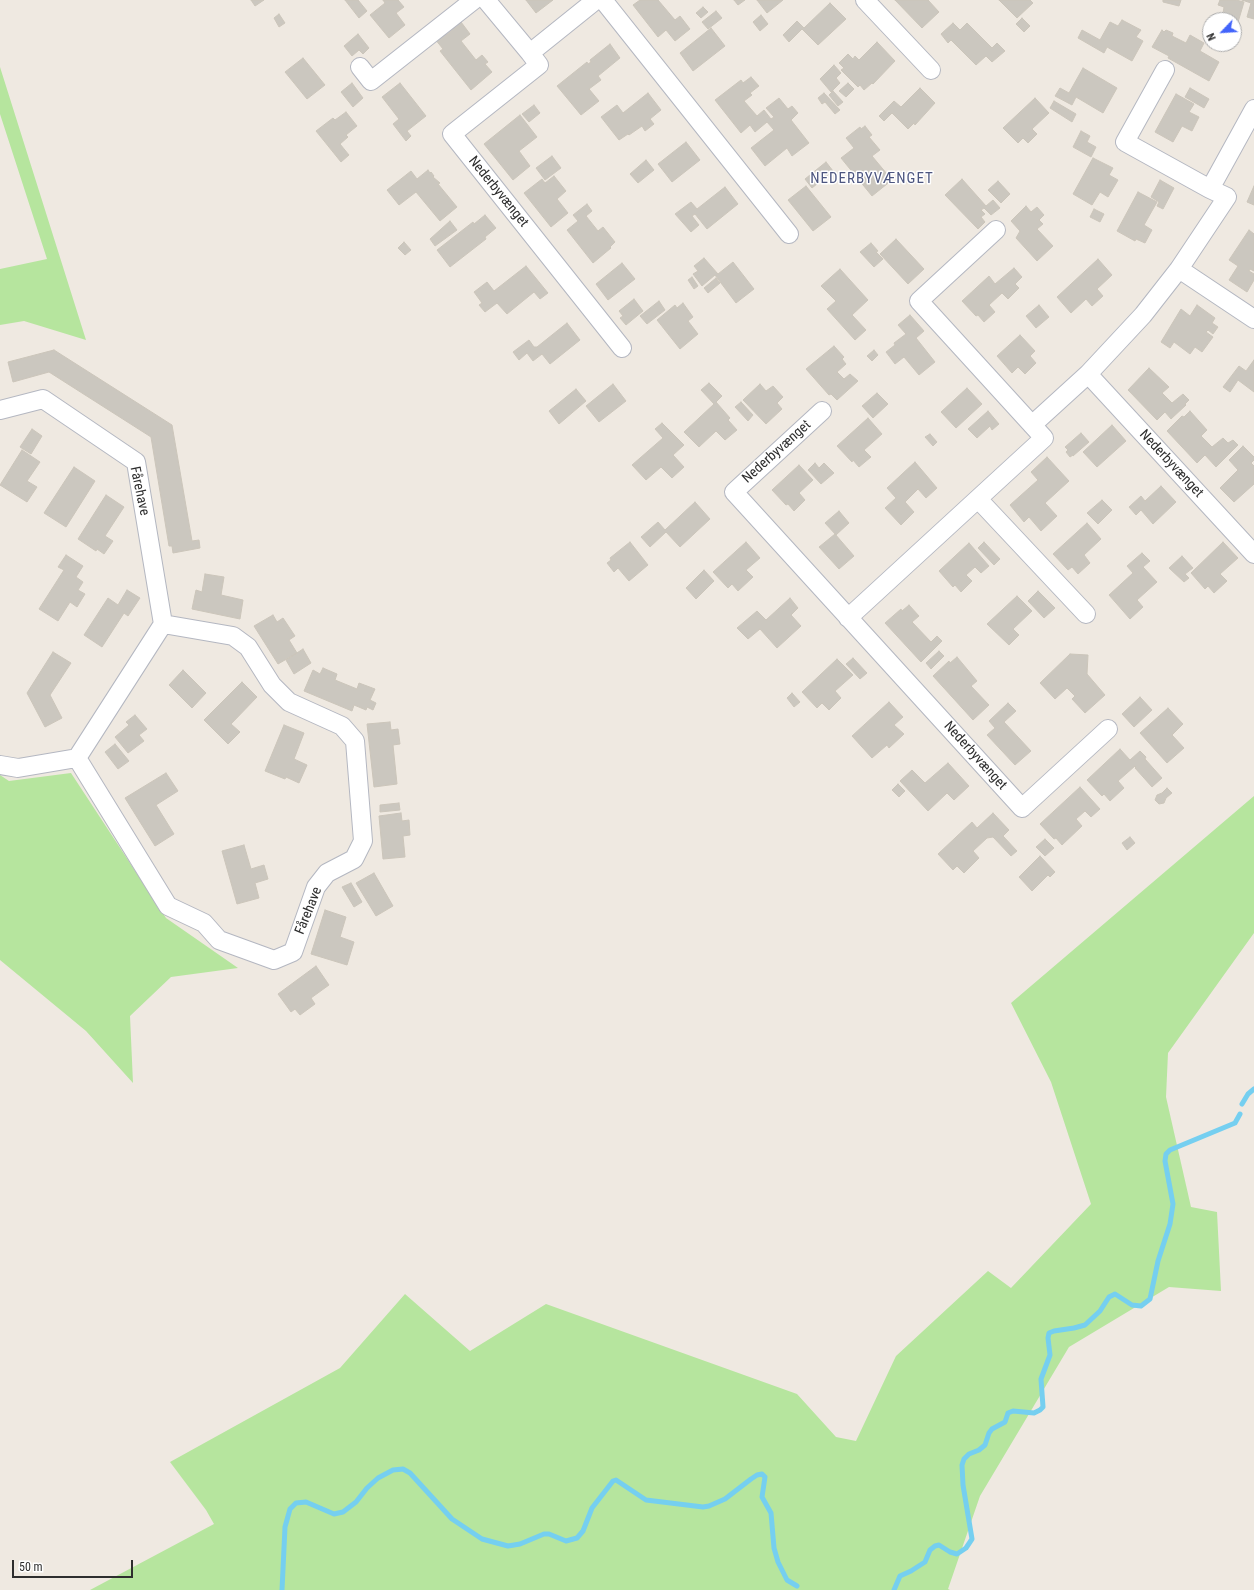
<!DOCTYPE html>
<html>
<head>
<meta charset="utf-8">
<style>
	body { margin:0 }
	#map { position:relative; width:1254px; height:1590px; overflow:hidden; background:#efe9e1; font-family:"Roboto Condensed",sans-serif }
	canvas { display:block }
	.north { position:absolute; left:1202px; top:12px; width:40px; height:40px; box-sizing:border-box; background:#fff; border:1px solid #ababab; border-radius:50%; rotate:245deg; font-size:11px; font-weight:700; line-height:16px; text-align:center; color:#2e2e2e }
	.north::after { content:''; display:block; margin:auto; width:14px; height:18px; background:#4264fb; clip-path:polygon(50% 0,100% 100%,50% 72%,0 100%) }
	.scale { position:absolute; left:12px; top:1560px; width:121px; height:18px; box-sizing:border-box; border:2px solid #2e2e2e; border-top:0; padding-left:5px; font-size:12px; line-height:14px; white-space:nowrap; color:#2e2e2e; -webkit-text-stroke:3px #fff; paint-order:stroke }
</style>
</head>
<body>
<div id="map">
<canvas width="1254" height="1590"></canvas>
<div class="north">N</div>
<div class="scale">50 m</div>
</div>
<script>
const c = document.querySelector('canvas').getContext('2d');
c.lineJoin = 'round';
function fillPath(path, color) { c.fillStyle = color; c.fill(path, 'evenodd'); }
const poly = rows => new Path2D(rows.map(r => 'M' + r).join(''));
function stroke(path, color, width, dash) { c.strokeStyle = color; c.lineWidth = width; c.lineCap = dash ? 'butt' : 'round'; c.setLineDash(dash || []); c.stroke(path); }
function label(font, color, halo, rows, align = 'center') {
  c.font = font + ' "Roboto Condensed",sans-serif'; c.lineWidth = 3; c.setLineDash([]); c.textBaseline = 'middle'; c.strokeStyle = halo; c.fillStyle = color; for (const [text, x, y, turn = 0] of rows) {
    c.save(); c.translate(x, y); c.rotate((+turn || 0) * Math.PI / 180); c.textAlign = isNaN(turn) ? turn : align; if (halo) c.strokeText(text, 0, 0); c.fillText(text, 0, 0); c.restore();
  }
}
fillPath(poly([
	[0,67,86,340,24,321,0,325,0,269,47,259,0,114],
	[71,773,166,918,238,968,171,977,130,1016,133,1083,86,1031,0,960,0,775,9,781],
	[1254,796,1254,933,1168,1053,1166,1097,1191,1207,1217,1212,1221,1291,1169,1287,1069,1347,980,1496,948,1589,950,1590,90,1590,214,1524,206,1510,170,1462,340,1368,405,1294,470,1351,546,1304,797,1394,836,1437,856,1441,896,1356,988,1271,1011,1288,1091,1204,1051,1082,1011,1003]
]), '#b6e59e');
stroke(poly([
	[1242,1104,1248,1094,1254,1089],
	[282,1590,285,1527,290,1509,296,1503,306,1502,334,1514,343,1512,356,1502,367,1488,378,1478,393,1470,403,1469,410,1473,452,1519,482,1539,508,1546,520,1544,544,1534,549,1534,566,1541,577,1538,583,1531,592,1508,613,1481,616,1480,646,1500,703,1507,709,1506,725,1499,751,1479,757,1475,762,1474,765,1477,762,1497,771,1513,774,1548,778,1562,787,1580,797,1586],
	[894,1590,900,1576,911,1571,925,1562,930,1550,935,1546,939,1545,950,1552,957,1554,966,1548,972,1539,963,1485,962,1465,964,1459,969,1454,979,1450,985,1445,989,1433,992,1429,1005,1422,1008,1413,1013,1411,1034,1413,1040,1410,1043,1407,1041,1379,1050,1355,1048,1338,1049,1333,1054,1331,1074,1328,1085,1325,1100,1311,1109,1297,1115,1294,1132,1305,1141,1306,1150,1299,1158,1261,1170,1224,1173,1204,1165,1161,1166,1154,1170,1150,1235,1123,1240,1114]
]), '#75cff0', 5);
const building = poly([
	[251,0,264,0,255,6,251,0],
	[345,0,358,0,367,11,359,18,345,0],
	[383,0,398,0,404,7,396,13,405,25,389,38,370,15,385,3,383,0],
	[526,0,553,0,536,13,526,0],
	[640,0,658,0,675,20,680,16,690,29,675,41,666,30,658,37,633,5,640,0],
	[734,0,745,0,738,5,734,0],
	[757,0,783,0,767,13,757,0],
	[895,0,928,0,939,12,922,28,895,0],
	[999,0,1030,0,1033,3,1017,18,999,0],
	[1163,0,1181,0,1179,6,1163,2,1163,0],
	[1220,0,1236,0,1244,2,1236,29,1234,28,1234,20,1222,20,1224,7,1218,5,1220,0],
	[1242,0,1254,0,1254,19,1247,17,1251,3,1242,0],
	[830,3,846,19,818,45,802,29,789,42,783,35,797,21,804,28,830,3],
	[703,7,708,12,701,18,696,13,703,7],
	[716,11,722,18,708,29,702,22,716,11],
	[279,14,285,23,279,27,274,18,279,14],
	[761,15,768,24,760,31,753,22,761,15],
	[1022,18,1030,26,1024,32,1016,24,1022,18],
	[1122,20,1141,30,1136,37,1143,41,1132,61,1107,47,1104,53,1078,38,1082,30,1100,40,1110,22,1118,26,1122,20],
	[461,22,470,34,461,41,476,60,482,55,488,62,485,64,492,72,471,90,440,51,443,49,435,39,444,32,446,35,461,22],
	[953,23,960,30,967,23,992,48,997,43,1005,51,992,62,986,56,976,65,951,40,948,43,941,34,953,23],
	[711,28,725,46,693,71,680,53,711,28],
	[1162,30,1164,32,1166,30,1173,33,1172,36,1186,43,1190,35,1204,43,1200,51,1219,62,1209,81,1168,58,1169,56,1152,47,1162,30],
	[358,34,369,48,363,54,359,50,352,56,344,46,358,34],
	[877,42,895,61,873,84,872,83,864,90,860,85,858,87,841,70,844,68,839,63,848,54,853,59,855,56,859,60,877,42],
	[610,44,620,58,598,76,601,80,589,89,599,101,581,115,557,86,587,62,588,64,591,62,590,60,610,44],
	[303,58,325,85,307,99,285,72,303,58],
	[834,65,841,73,836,78,840,83,831,92,820,79,834,65],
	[1083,68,1117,88,1103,113,1076,97,1072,105,1055,96,1060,88,1069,93,1083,68],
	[751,77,759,86,750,93,752,95,744,101,757,116,764,110,771,119,774,117,766,108,779,98,788,109,792,106,798,113,791,120,809,143,792,156,787,148,765,166,751,148,774,130,767,122,755,132,750,125,741,133,715,100,741,80,743,83,751,77],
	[352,83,363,98,353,107,341,92,352,83],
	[400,83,426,116,407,131,411,136,406,141,393,124,399,119,382,97,400,83],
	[848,83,854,89,846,97,839,91,848,83],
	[920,88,935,103,915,125,914,123,908,129,892,113,884,121,879,116,894,101,901,107,920,88],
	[1190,88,1209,99,1204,108,1185,97,1190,88],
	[833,91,843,102,838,106,829,95,833,91],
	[648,93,661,110,650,119,654,124,645,131,642,126,629,135,628,134,619,140,601,117,617,105,623,113,648,93],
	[824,93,840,110,835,114,825,102,822,104,818,98,824,93],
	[1176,94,1194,104,1189,112,1199,117,1192,131,1182,126,1173,142,1155,132,1176,94],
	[1035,98,1049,113,1032,129,1037,134,1028,143,1023,138,1018,143,1003,128,1035,98],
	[1054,101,1076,114,1072,122,1050,108,1054,101],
	[534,105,540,113,529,122,522,114,534,105],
	[346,112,357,126,346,135,348,137,340,144,349,155,341,162,316,131,333,118,335,120,346,112],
	[520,115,537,137,519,151,530,166,513,180,484,144,520,115],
	[865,126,872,135,869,137,880,150,872,156,892,180,872,196,841,158,854,148,846,138,860,127,861,129,865,126],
	[1081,131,1090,136,1087,142,1096,147,1091,157,1073,147,1081,131],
	[686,142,700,160,672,182,658,164,686,142],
	[552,156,561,168,545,180,536,168,552,156],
	[1093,158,1113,168,1109,175,1118,180,1108,197,1100,192,1092,205,1073,194,1093,158],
	[646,160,654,170,638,183,630,174,646,160],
	[826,162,833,171,812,188,805,179,826,162],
	[428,170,430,173,431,172,434,176,433,177,440,183,438,184,457,207,440,221,416,192,399,205,387,190,411,171,417,179,428,170],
	[554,176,566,191,557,199,568,213,551,227,524,193,542,179,545,183,554,176],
	[962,179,986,206,993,200,1000,208,991,215,984,208,981,210,985,214,981,217,985,222,978,229,945,195,962,179],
	[1160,180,1174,188,1163,209,1157,206,1159,202,1151,197,1160,180],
	[998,181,1010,194,1001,203,988,190,998,181],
	[806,186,831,217,813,231,788,200,806,186],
	[1254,186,1254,205,1247,202,1254,186],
	[725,187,738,204,707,229,695,214,692,216,699,225,691,232,675,214,691,202,697,209,725,187],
	[1138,192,1157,202,1144,225,1152,230,1145,243,1136,239,1135,241,1117,231,1138,192],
	[587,204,592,211,586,216,598,231,603,227,615,242,610,247,611,248,593,263,567,230,578,221,573,215,587,204],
	[1026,206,1031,212,1037,207,1044,215,1039,220,1043,224,1037,229,1053,246,1037,261,1016,238,1020,231,1011,221,1026,206],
	[1094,209,1104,214,1100,222,1090,217,1094,209],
	[485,215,496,228,485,237,486,239,450,267,437,250,473,222,474,224,485,215],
	[450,221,457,230,435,246,430,239,450,221],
	[1249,230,1254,234,1254,271,1250,269,1249,271,1254,274,1254,280,1247,292,1229,280,1238,266,1229,260,1249,230],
	[896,239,924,269,908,284,880,254,896,239],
	[404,242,411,250,405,255,398,248,404,242],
	[871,243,878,251,876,252,883,259,874,267,860,252,871,243],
	[704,258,718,274,733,262,754,289,736,303,715,275,702,286,693,274,698,271,694,266,704,258],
	[1098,259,1112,275,1097,289,1103,296,1092,306,1086,299,1071,313,1057,297,1098,259],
	[622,263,635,279,608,300,596,284,622,263],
	[526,266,548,293,540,299,534,292,507,314,497,303,485,312,479,305,482,303,474,292,487,282,494,291,526,266],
	[1014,268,1022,277,1015,284,1019,288,1008,299,1002,293,989,305,995,312,984,322,978,315,976,316,962,301,989,276,995,284,1014,268],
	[840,269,868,300,852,315,866,330,855,340,827,309,836,301,821,286,840,269],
	[692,277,698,286,694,289,688,280,692,277],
	[716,278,720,283,708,293,704,288,716,278],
	[634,299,643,311,626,325,620,318,623,316,619,311,634,299],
	[659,301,665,310,647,324,640,316,659,301],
	[683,303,693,317,688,321,698,334,680,349,657,320,675,305,677,308,683,303],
	[1039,305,1049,317,1036,328,1026,316,1039,305],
	[1197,305,1215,318,1212,323,1218,327,1213,334,1208,330,1206,332,1213,337,1202,352,1195,347,1190,354,1174,342,1170,348,1161,342,1181,309,1190,316,1197,305],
	[910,315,924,331,916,338,935,362,919,375,904,357,895,364,886,352,895,345,894,343,906,334,898,325,910,315],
	[567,323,580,340,550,364,542,354,533,361,527,353,519,360,513,352,529,340,534,347,537,347,567,323],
	[1020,335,1035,351,1030,356,1036,363,1025,374,1018,367,1012,373,997,356,1020,335],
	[834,346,844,357,842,359,846,364,837,372,844,379,850,374,858,381,837,400,831,394,829,395,806,369,834,346],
	[54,350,172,425,192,541,199,540,200,548,173,553,172,546,169,546,151,437,49,372,13,382,8,362,54,350],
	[874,350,878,355,872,361,867,356,874,350],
	[1254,360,1254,392,1238,380,1230,392,1223,387,1239,366,1246,371,1254,360],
	[1149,368,1169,387,1162,393,1172,403,1183,394,1189,400,1185,404,1186,405,1171,419,1165,412,1157,420,1128,390,1149,368],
	[709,383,722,396,716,402,730,418,728,420,737,430,725,440,716,431,699,447,684,432,714,404,701,390,709,383],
	[613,384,626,401,599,422,586,406,613,384],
	[760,384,766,391,773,386,783,397,777,403,782,409,766,424,743,400,760,384],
	[967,388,982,404,956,428,941,412,967,388],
	[576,389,586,401,559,424,549,411,576,389],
	[877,393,888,404,873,418,862,406,877,393],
	[741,402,753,415,748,421,735,407,741,402],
	[988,411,999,424,992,430,990,426,977,438,968,429,988,411],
	[1190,411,1207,430,1201,436,1212,447,1223,438,1228,443,1233,440,1238,445,1216,467,1205,455,1197,463,1167,431,1182,416,1184,417,1190,411],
	[868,418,882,434,864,450,871,457,859,467,853,460,852,462,837,446,868,418],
	[662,423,684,445,673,455,684,467,672,478,661,467,646,480,632,465,663,438,655,429,662,423],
	[1112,425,1126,441,1097,467,1083,452,1112,425],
	[32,429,42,436,31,454,20,447,32,429],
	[1081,433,1089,442,1073,456,1073,455,1070,457,1066,452,1068,450,1065,447,1081,433],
	[930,434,937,442,933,446,925,437,930,434],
	[1243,446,1254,457,1254,460,1251,463,1254,466,1254,484,1234,502,1220,488,1238,470,1229,460,1243,446],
	[22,450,40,462,27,481,37,487,27,502,0,485,22,450],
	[1047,457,1069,481,1045,503,1057,516,1041,531,1029,517,1024,522,1010,505,1038,480,1031,472,1047,457],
	[915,462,937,488,926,498,918,489,905,502,914,512,901,525,885,508,896,498,887,488,915,462],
	[815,463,819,468,824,463,834,473,821,484,808,470,815,463],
	[799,465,813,480,799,493,805,500,794,511,788,504,786,505,772,490,799,465],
	[74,467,95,481,66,527,44,513,74,467],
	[1161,486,1176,502,1153,524,1141,510,1136,515,1129,507,1141,496,1145,501,1161,486],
	[106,495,124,507,105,536,113,541,104,554,97,549,96,551,78,539,106,495],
	[1102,500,1112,510,1098,524,1087,513,1102,500],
	[695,502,710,519,680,547,666,532,650,547,641,537,658,522,665,530,695,502],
	[839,511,849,523,836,535,825,523,839,511],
	[1087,523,1101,539,1084,555,1090,563,1078,574,1072,567,1068,570,1053,554,1087,523],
	[835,534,854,556,839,569,819,547,835,534],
	[630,542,648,565,629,581,618,568,614,572,607,563,611,560,610,558,630,542],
	[746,542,760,558,746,570,753,577,738,591,732,584,728,588,713,572,746,542],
	[984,542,1000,559,994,565,978,548,984,542],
	[1223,542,1238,558,1220,574,1227,581,1214,593,1208,586,1205,589,1191,573,1223,542],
	[969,543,989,566,981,573,975,567,966,575,972,581,961,592,955,585,953,587,939,571,969,543],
	[1142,553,1150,561,1143,567,1157,582,1137,600,1143,607,1130,619,1109,595,1133,573,1127,566,1142,553],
	[66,555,83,566,76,577,83,582,78,590,85,594,77,607,70,602,58,621,39,609,64,570,58,567,66,555],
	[1182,556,1193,568,1185,574,1189,578,1184,582,1169,568,1182,556],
	[704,570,714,581,696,599,686,588,704,570],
	[205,574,224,577,221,595,243,600,240,619,192,609,196,590,202,592,205,574],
	[127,590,140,598,128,616,124,613,102,647,84,635,108,598,118,605,127,590],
	[1038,591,1055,608,1044,618,1028,601,1038,591],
	[1017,596,1032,611,1013,629,1019,635,1009,645,987,624,1017,596],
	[790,598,798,608,791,615,801,626,777,648,760,629,748,639,737,628,757,611,766,620,790,598],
	[909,605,919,616,912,622,931,642,937,636,942,641,921,662,885,623,901,609,902,611,909,605],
	[273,615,277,622,283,618,295,636,289,640,297,653,278,664,254,626,273,615],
	[303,649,311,663,294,674,286,660,303,649],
	[939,651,944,656,931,669,926,663,939,651],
	[53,652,71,663,50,695,62,718,45,727,27,693,53,652],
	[1070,654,1088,655,1087,674,1105,695,1085,713,1072,699,1075,696,1067,688,1055,699,1040,683,1070,654],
	[957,657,977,681,971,686,989,705,973,720,933,676,949,661,950,663,957,657],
	[853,658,867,673,860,679,846,664,853,658],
	[837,659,853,675,835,691,841,698,829,710,822,703,817,708,802,692,837,659],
	[323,668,337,674,335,680,357,689,359,683,375,689,370,700,376,703,373,710,367,707,366,710,354,705,352,711,304,691,313,670,320,674,323,668],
	[183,670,206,693,192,708,169,685,183,670],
	[242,682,257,697,231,724,240,732,228,744,204,720,242,682],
	[792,693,800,702,794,707,787,698,792,693],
	[1140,697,1152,710,1134,727,1122,714,1140,697],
	[889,702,903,717,894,725,904,734,889,748,887,745,872,758,852,736,889,702],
	[1008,703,1016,711,1004,722,1031,751,1015,765,987,735,995,728,989,721,1008,703],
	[1168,708,1183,724,1172,735,1184,748,1167,763,1140,733,1168,708],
	[135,715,147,729,139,735,144,741,128,753,115,737,129,725,126,722,135,715],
	[390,722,391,730,398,729,400,744,393,745,397,784,374,787,367,724,390,722],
	[284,725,304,733,294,759,307,765,299,783,286,777,285,779,265,771,284,725],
	[115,744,129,761,118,769,105,752,115,744],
	[1120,749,1130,760,1140,751,1146,757,1145,759,1162,778,1152,787,1135,768,1136,767,1135,766,1118,781,1124,788,1110,801,1104,794,1102,796,1087,780,1120,749],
	[948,763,969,786,954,800,947,793,928,811,900,781,912,770,925,783,948,763],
	[166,773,178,791,156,805,174,834,155,846,125,798,166,773],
	[898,784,905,791,899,797,892,790,898,784],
	[1080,787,1100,809,1091,817,1085,811,1076,819,1082,826,1062,845,1056,838,1054,839,1040,824,1080,787],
	[1167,788,1172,793,1166,798,1164,803,1159,804,1155,800,1157,795,1162,793,1167,788],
	[399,803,400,810,380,812,380,805,399,803],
	[401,813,402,821,409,820,410,835,403,836,405,857,383,859,379,816,401,813],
	[993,813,1009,830,1003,836,1017,851,1011,856,993,837,987,838,973,851,979,858,964,873,957,866,953,870,938,854,972,822,977,828,993,813],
	[1130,837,1135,843,1127,850,1122,843,1130,837],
	[1045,839,1054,848,1045,856,1036,847,1045,839],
	[244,845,251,869,264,865,268,879,255,883,259,898,237,904,222,851,244,845],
	[1040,856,1055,872,1050,877,1048,875,1032,891,1019,877,1040,856],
	[374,873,393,906,376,916,356,883,374,873],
	[351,883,362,902,354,907,342,887,351,883],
	[325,910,346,917,340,937,354,942,347,965,311,954,325,910],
	[316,966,329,985,311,998,315,1004,300,1015,295,1009,291,1012,278,994,316,966]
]);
fillPath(building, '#cbc7bf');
stroke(building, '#cbc5ba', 1);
const street = poly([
	[486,0,530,53,596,0],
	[603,0,789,234],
	[865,0,931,70],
	[530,53,539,65,452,134,622,348],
	[360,67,371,81,474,0],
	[1165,70,1125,142,1210,189],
	[1179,269,1254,319],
	[1088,374,1254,554],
	[0,410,43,399,136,462,163,624,77,758],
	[822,411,734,492,1022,808,1108,729],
	[1032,425,1088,374,1143,315,1179,269,1227,197,1210,189,1254,109],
	[978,499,1086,614],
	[848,618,1044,438,919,301,996,230],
	[0,765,18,768,77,758,168,906,204,923,219,940,274,960,293,952,316,887,327,873,354,859,363,841,355,741,342,726,289,702,272,685,248,647,233,636,163,624]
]);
stroke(street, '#b4b7c1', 20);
stroke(street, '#fff', 18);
label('14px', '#2e2e2e', '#fff', [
	["Nederbyvænget",498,192,51],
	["Nederbyvænget",777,452,-42],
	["Nederbyvænget",1171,464,47],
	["Fårehave",139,491,78],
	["Nederbyvænget",975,756,48],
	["Fårehave",309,911,-68]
]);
c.letterSpacing = '1px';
label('15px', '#4d5680', '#fff', [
	["NEDERBYVÆNGET",872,179]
]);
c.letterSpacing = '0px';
</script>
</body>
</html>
